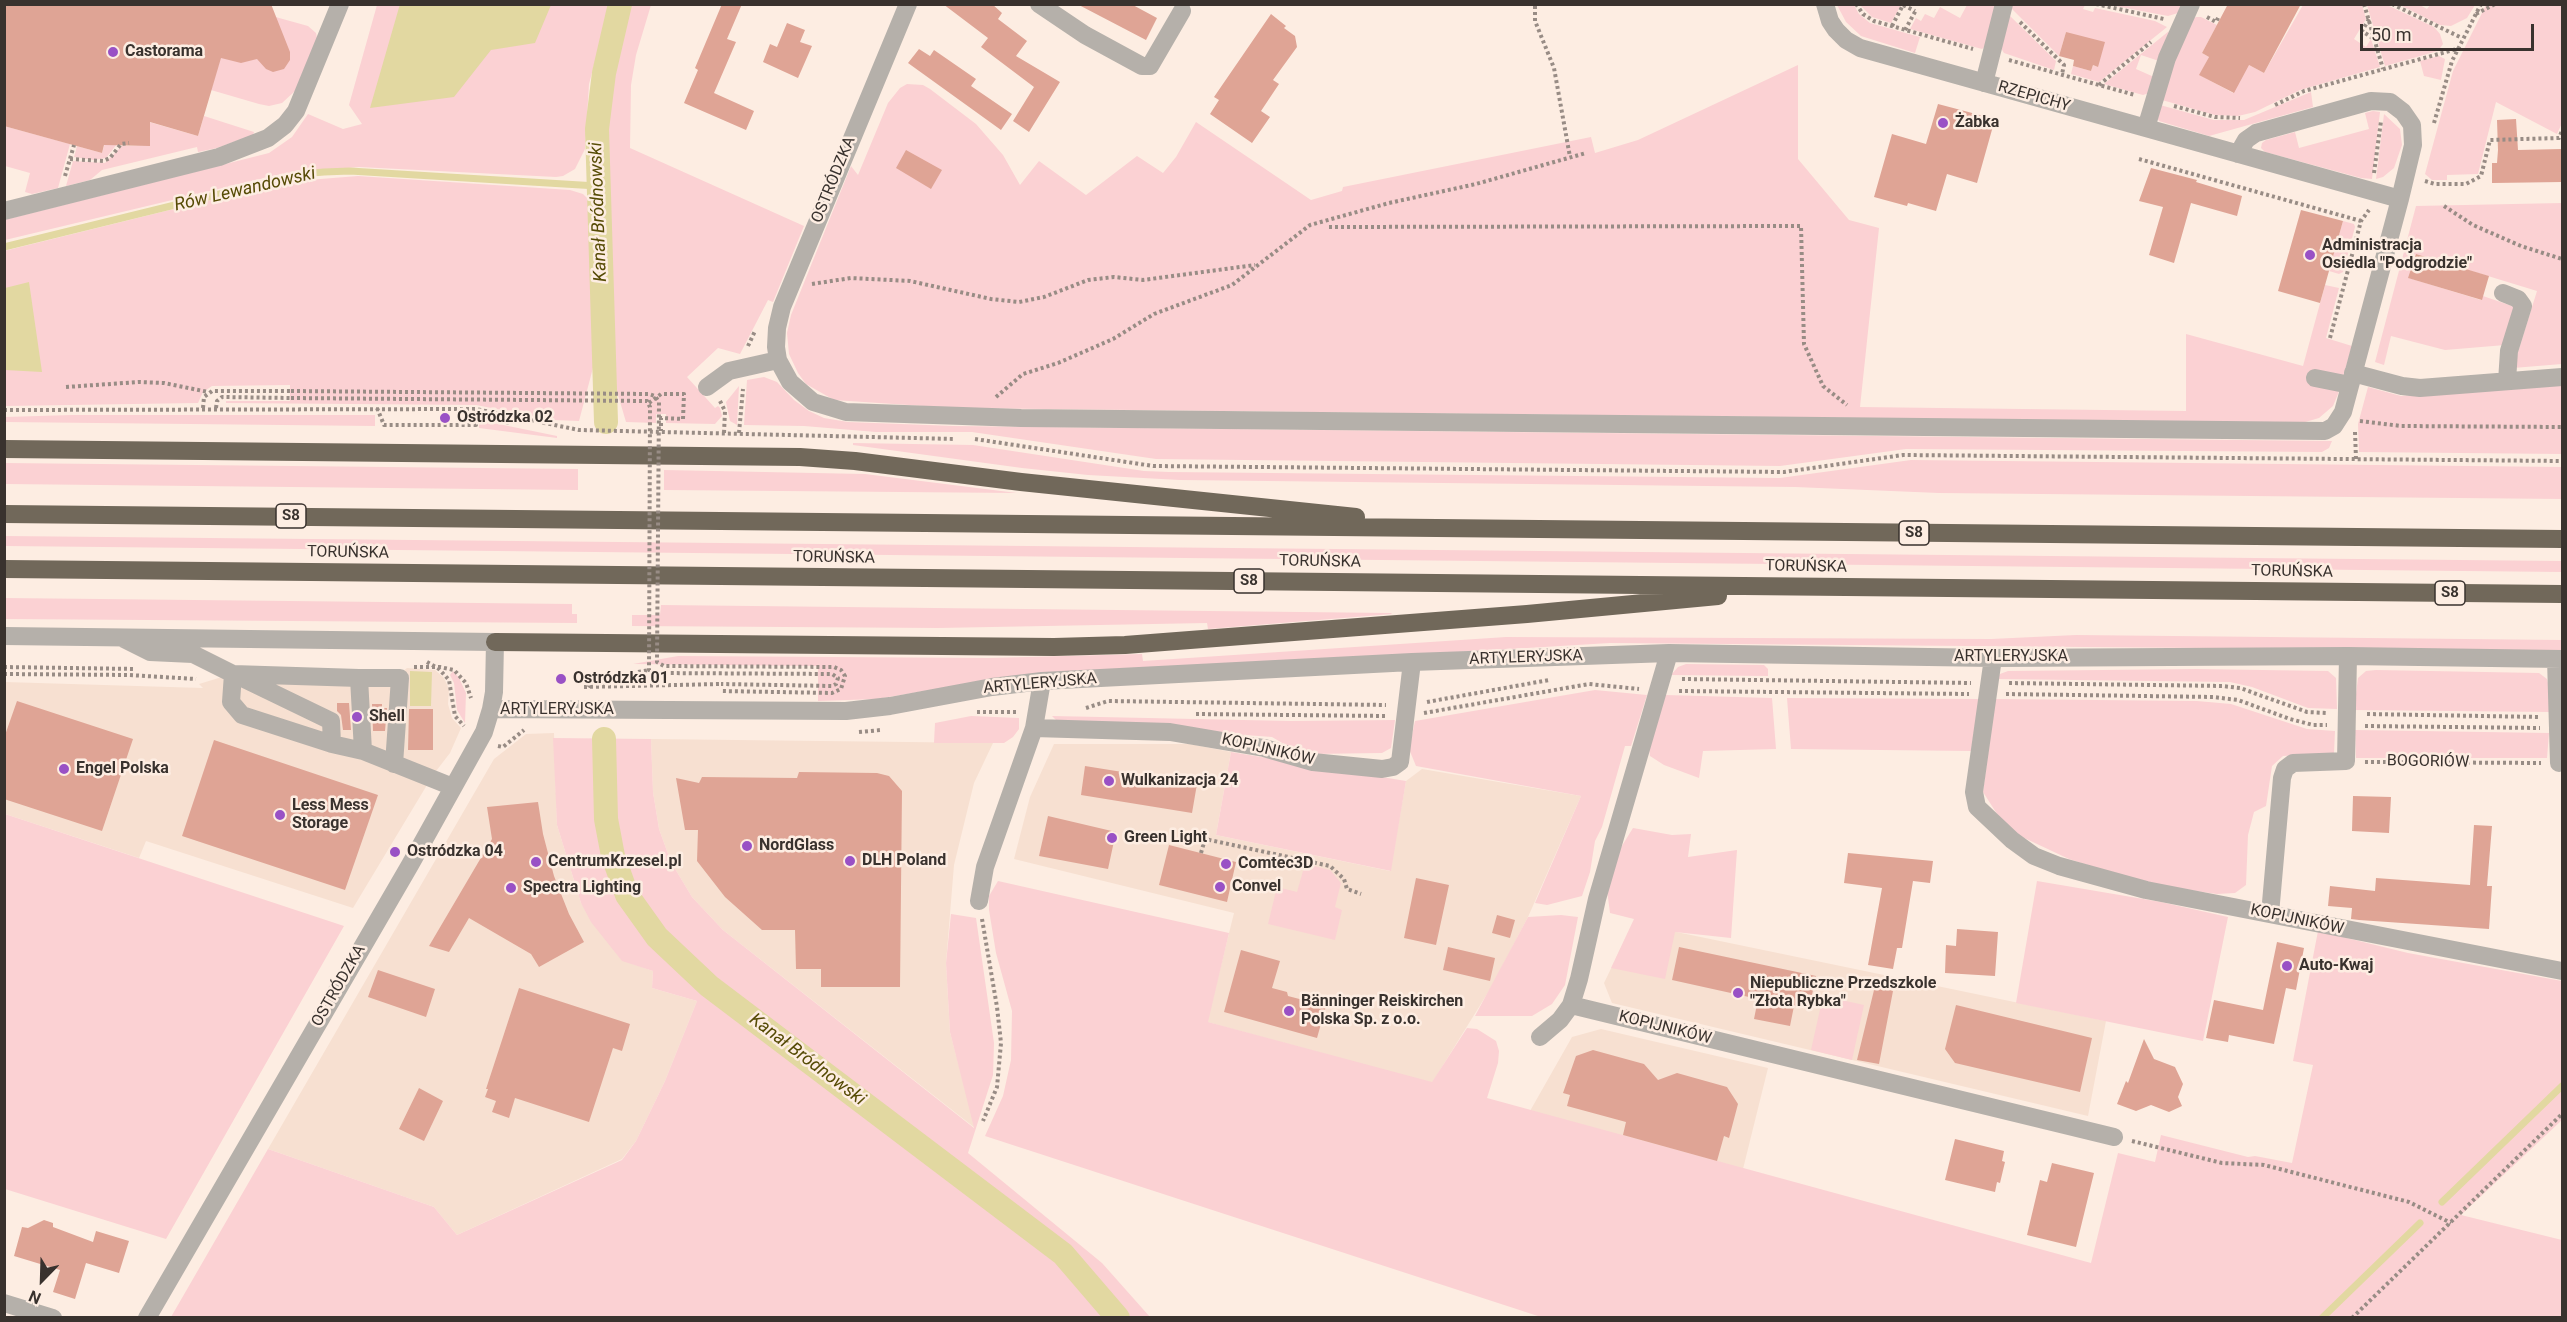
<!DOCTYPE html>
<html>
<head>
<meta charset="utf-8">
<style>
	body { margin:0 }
	#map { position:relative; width:2567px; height:1322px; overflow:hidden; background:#fdede2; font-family:Roboto,sans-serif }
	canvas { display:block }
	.frame { position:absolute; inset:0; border:6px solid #39322e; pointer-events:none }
	.north { position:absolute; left:12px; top:1250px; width:60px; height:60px; -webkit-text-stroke:4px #fdede2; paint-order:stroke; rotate:203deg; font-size:16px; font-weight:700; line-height:24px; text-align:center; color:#39322e }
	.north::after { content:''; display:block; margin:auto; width:21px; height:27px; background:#39322e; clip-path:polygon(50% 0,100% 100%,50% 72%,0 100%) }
	.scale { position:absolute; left:2360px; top:24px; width:174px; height:27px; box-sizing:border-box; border:3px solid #39322e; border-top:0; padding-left:8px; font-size:18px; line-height:21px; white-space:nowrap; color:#39322e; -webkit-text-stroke:4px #fdede2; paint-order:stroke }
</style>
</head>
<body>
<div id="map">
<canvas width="2567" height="1322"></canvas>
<div class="frame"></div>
<div class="north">N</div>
<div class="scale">50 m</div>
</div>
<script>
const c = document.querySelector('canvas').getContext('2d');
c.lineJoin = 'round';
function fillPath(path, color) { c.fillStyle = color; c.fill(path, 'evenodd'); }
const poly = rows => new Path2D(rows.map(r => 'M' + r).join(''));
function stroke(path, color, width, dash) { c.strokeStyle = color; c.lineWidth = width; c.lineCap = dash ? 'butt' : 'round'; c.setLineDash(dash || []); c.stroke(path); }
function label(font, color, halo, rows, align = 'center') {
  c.font = font + ' Roboto,sans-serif'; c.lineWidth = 5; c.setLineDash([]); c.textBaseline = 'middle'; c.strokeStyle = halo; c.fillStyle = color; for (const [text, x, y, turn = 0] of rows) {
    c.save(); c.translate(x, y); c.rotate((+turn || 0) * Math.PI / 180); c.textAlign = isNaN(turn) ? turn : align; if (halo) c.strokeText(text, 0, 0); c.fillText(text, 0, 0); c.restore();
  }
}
fillPath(poly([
	[407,668,435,670,444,678,449,689,448,704,452,718,461,728,450,753,433,775,353,908,146,841,139,858,5,814,5,682,203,688,199,684,222,677,402,672],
	[554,733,557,825,581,903,622,960,653,971,652,988,697,1001,665,1081,636,1141,622,1159,457,1235,434,1207,268,1149,494,759,526,734],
	[651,739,993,743,974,783,954,865,946,963,950,1032,975,1128,723,930,692,897,671,862,659,829,653,792],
	[1054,744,1190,744,1231,752,1216,835,1390,871,1406,781,1422,769,1581,796,1528,917,1492,986,1432,1083,1207,1022,1234,913,1014,859,1030,797],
	[1633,923,2106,1021,2088,1116,1612,1003,1604,983],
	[1601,1029,1768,1068,1743,1169,1530,1111,1572,1037]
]), '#f7e0d1');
fillPath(poly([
	[377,5,610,5,589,84,585,149,575,169,563,176,556,177,359,167,281,174,5,240,4,220,269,153,292,137,308,114,343,129,362,124,349,105],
	[628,5,651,5,636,55,631,85,630,148,804,226,773,302,768,300,740,354,718,348,687,377,715,408,718,406,720,408,722,416,715,424,666,423,666,414,656,414,656,423,626,422,611,371,603,137,615,60],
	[1837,5,1854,5,1859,14,1870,23,1920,37,1915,53,1861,36,1846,22],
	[1860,5,1901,5,1891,23,1872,17],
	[1967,5,1997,5,1987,45,1982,49,1910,29,1916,18,1921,21,1925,14,1934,18,1940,7,1960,18],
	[2012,5,2085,5,2083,9,2093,12,2095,8,2155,21,2167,27,2099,82,2071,74,2073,66,2091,71,2093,65,2098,67,2066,32,2059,56,2011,8],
	[2110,5,2184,5,2178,13,2168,16],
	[2303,5,2362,5,2366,19,2354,39,2366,47,2371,39,2380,67,2300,90,2255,112,2238,116,2215,115,2162,100,2170,72,2192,19,2196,17,2201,17,2217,25,2202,53,2209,57,2200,75,2233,93,2247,64,2264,73],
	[2367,5,2387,5,2434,27,2440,34,2443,44,2438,51,2385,66],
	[2400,5,2420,5,2427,9,2430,5,2475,5,2467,18,2451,26,2440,25],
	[2486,5,2562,5,2562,123,2557,134,2496,102,2478,174,2447,175,2447,180,2432,180,2425,174,2453,71],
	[236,6,308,26,316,33,317,38,295,91,282,103,269,106,259,104,211,90],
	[2009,15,2056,61,2054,70,2004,53,2001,48],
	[2169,31,2159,61,2141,55,2136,69,2154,77,2149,93,2143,95,2104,84],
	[2439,56,2445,59,2441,80,2424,76,2420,61],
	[1798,65,1798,159,1849,220,1879,228,1860,407,2186,411,2186,334,2303,366,2325,285,2339,288,2326,338,2352,346,2338,394,2333,406,2319,418,2302,423,954,408,834,400,806,384,798,373,789,354,787,333,791,315,851,166,858,175,888,103,900,88,907,84,923,85,930,89,976,124,1003,155,1020,185,1039,161,1086,195,1137,156,1163,173,1176,157,1196,122,1311,200,1342,191,1343,187,1591,137,1595,153,1638,140],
	[2311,92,2313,107,2209,136,2159,121,2157,118,2160,105,2214,120,2244,120],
	[2373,111,2380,112,2372,179,2361,178,2265,152,2261,148,2262,143,2266,140,2295,132,2299,148,2369,129,2365,113],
	[114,112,198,136,204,116,254,132,253,135,217,148,198,152,197,147,102,170,90,180,66,186,73,161,105,163,122,146,150,146,117,144,106,158,94,160,74,157,77,146,102,153],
	[2384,114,2400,129,2402,145,2394,168,2383,177,2376,179],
	[4,126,70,144,58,188,32,194,25,192,30,173,5,166],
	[358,176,570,190,583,194,591,202,593,208,594,364,579,421,554,420,476,405,226,403,226,401,290,401,290,385,212,386,203,392,198,403,5,406,4,251,283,182],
	[2562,203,2562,364,2513,368,2537,291,2416,254,2409,278,2481,300,2483,296,2518,308,2505,345,2445,350,2391,336,2384,365,2375,362,2416,206],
	[2343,221,2354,224,2355,227,2343,272,2339,274,2329,271],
	[764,377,777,382,794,400,809,411,824,418,848,422,953,426,2332,441,2329,448,2322,452,1906,449,1780,466,1156,459,972,432,876,432,804,426,744,425,747,380],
	[2562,383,2562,454,2359,452,2358,424,2368,387,2401,396],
	[739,386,737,425,730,421,726,402],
	[72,415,375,415,375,426,5,422,5,417],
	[479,420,557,436,557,438,479,428],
	[853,443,973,445,1144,471,1169,472,1780,478,1911,460,2562,467,2562,499,1939,493,1795,487,1180,480,1088,475,1022,468,853,445],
	[5,463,578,469,578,490,5,484],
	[664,470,865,474,1017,493,664,490],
	[5,536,2562,561,2562,572,5,546],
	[5,598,572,604,572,614,577,614,577,623,5,619],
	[661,605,1391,613,1392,614,1208,629,1207,623,938,628,632,626,632,615,660,615],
	[2076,635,2562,640,2562,651,1610,643,1130,672,1025,674,877,699,818,701,818,666,633,664,678,656,989,658,1142,654,1143,661,1506,637,1991,639],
	[1686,664,1764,665,1768,669,1768,676,1671,675,1678,667],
	[2196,669,2328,671,2336,678,2337,709,2308,708,2252,687,2230,682,1996,679,2000,674,2008,671],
	[2376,670,2539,673,2547,679,2549,687,2549,712,2354,710,2358,678,2366,671],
	[453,671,459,678,466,693,465,723,457,710,454,683,450,675],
	[1595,690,1647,695,1631,746,1625,746,1602,827,1595,841,1590,872,1582,896,1547,905,1535,903,1581,796,1416,766,1409,749,1415,721],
	[1665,695,1772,698,1776,749,1703,751,1699,778,1664,765,1650,756,1649,748],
	[1787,698,1979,699,1971,751,1791,749],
	[1995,699,2197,701,2231,704,2307,729,2335,731,2334,753,2283,756,2272,766,2266,806,2254,812,2248,835,2246,885,2235,893,2217,894,2146,884,2069,859,2020,836,1999,817,1983,792],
	[971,716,1019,718,1019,729,1013,737,1004,743,934,743,935,723],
	[1052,716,1291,721,1395,720,1391,748,1382,753,1312,754,1291,748,1272,737,1057,721],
	[2355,730,2549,733,2547,758,2356,758],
	[553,738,651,739,653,792,659,829,671,862,692,897,723,930,974,1128,950,1032,946,963,951,914,976,918,994,1043,993,1075,968,1153,1102,1263,1150,1317,171,1317,268,1149,434,1207,457,1235,622,1160,636,1141,665,1081,697,1001,652,988,653,971,622,961,591,922,581,903,557,825],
	[1231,752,1406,781,1391,871,1216,835],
	[5,814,344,926,166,1239,5,1189],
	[1633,828,1672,835,1691,834,1688,857,1737,850,1731,938,1675,932,1665,979,1611,968,1634,919,1610,913,1607,890,1620,849],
	[1305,864,1330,870,1341,883,1335,907,1342,910,1335,940,1268,924,1277,887,1297,892],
	[998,881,1229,933,1208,1022,1432,1082,1467,1028,1477,1029,1496,1041,1499,1051,1498,1063,1487,1098,2091,1263,2118,1153,2155,1162,2161,1135,2248,1157,2255,1156,2292,1163,2313,1065,2293,1061,2318,931,2408,953,2562,981,2562,1120,2461,1215,2562,1240,2562,1317,1541,1317,985,1136,1003,1096,1011,1060,1012,1011,996,953,989,910,989,896],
	[2037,881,2161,902,2228,917,2203,1041,2016,1003],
	[1561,915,1578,917,1565,985,1552,1004,1532,1016,1475,1016,1528,917],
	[1823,996,1864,1005,1852,1060,1811,1050]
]), '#fbd1d3');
fillPath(poly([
	[400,4,551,4,551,5,535,43,491,50,454,97,370,108],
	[29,282,42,372,5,370,5,288],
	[410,671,432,672,431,706,410,706]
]), '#e2d8a1');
stroke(poly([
	[4,247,301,174,324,172,350,171,597,186],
	[2442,1202,2562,1086],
	[2322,1318,2420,1223]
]), '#e2d8a1', 7);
stroke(poly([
	[606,422,597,129,604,73,620,4],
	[604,739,606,819,613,856,627,895,657,937,709,986,1063,1254,1118,1318]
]), '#e2d8a1', 24);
fillPath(poly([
	[4,4,271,4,290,52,290,60,284,69,273,72,266,69,257,59,241,63,221,58,198,136,150,122,150,146,104,145,102,153,4,126],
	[722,4,742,4,727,39,736,42,714,93,754,111,746,130,684,103,698,70,695,68],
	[943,4,992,4,1002,13,998,19,1027,41,1016,56,1060,82,1029,132,1013,121,1034,87,981,47,988,38],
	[1077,4,1131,4,1157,18,1146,40],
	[2228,4,2301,4,2264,73,2249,65,2234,93,2199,75,2209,57,2202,53],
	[1271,14,1286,26,1284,28,1295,36,1297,47,1273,80,1279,84,1261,111,1270,117,1252,143,1210,114,1219,100,1214,97],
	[787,23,805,30,800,42,812,46,798,78,763,62,770,44,777,47],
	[2066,32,2105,42,2098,67,2093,65,2091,71,2073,66,2074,60,2059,56],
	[919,49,930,56,934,50,976,79,971,86,1012,114,1001,130,908,63],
	[1938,104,1995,119,1977,183,1947,174,1936,211,1908,203,1907,206,1874,197,1892,134,1926,144],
	[2516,119,2518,150,2562,149,2562,182,2492,183,2492,163,2497,163,2498,150,2497,120],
	[906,150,942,170,931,189,896,168],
	[2151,168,2197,180,2196,182,2242,196,2237,216,2191,203,2174,263,2149,255,2163,207,2139,201],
	[2301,210,2343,221,2320,303,2278,291],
	[2416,254,2489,276,2482,300,2408,278],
	[17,701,133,739,102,831,4,799,4,738],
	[337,703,349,703,351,730,343,730,341,715,337,711],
	[372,704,382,704,382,708,387,708,385,731,373,731],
	[409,709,433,709,433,750,408,750],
	[214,740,378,795,345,890,182,836],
	[1085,766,1197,784,1192,813,1081,795],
	[799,772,877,773,889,776,902,791,900,987,821,987,821,969,796,969,795,930,762,930,725,897,697,861,698,830,685,830,676,778,699,783,702,777,797,778],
	[2353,796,2391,797,2389,833,2352,831],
	[538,802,543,834,554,876,569,914,584,942,539,967,531,954,469,918,449,952,429,946,492,839,487,807],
	[1048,816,1116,832,1108,869,1039,856],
	[2474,825,2492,826,2487,886,2492,886,2489,929,2359,920,2351,919,2352,908,2328,906,2330,886,2375,891,2376,878,2470,885],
	[1169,845,1236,862,1227,902,1159,885],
	[1848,853,1933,861,1930,883,1913,881,1902,948,1897,948,1893,969,1868,965,1882,888,1844,883],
	[1416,878,1449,885,1436,945,1404,938],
	[1497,915,1515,920,1510,938,1492,933],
	[1957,929,1998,932,1995,976,1945,973,1946,945,1956,946],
	[2277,942,2304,948,2296,990,2286,988,2274,1044,2229,1035,2228,1042,2206,1038,2214,1000,2263,1010],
	[1448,947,1495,958,1490,981,1443,970],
	[1679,947,1816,976,1809,1009,1794,1006,1790,1026,1754,1019,1758,999,1672,980],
	[1241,950,1280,961,1272,988,1287,992,1288,996,1326,1006,1317,1038,1224,1012],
	[378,970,435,989,426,1017,368,997],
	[1875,986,1893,991,1879,1064,1857,1060],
	[519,988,630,1024,622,1051,613,1048,589,1122,515,1098,509,1118,492,1112,496,1101,485,1097,488,1089,486,1089],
	[1956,1005,2092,1038,2080,1092,1955,1063,1945,1049],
	[2144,1039,2154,1059,2175,1067,2183,1084,2178,1097,2182,1106,2169,1112,2151,1105,2136,1111,2117,1104,2126,1081,2128,1083],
	[1593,1050,1644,1064,1658,1080,1677,1073,1727,1087,1738,1104,1729,1138,1724,1136,1717,1161,1623,1135,1626,1122,1567,1106,1570,1095,1563,1093,1576,1056],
	[419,1088,443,1101,424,1141,399,1129],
	[1955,1139,2004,1151,2002,1161,2005,1162,2000,1183,1997,1182,1995,1192,1945,1180],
	[2052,1163,2094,1173,2076,1247,2027,1235,2040,1180,2047,1182],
	[44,1220,53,1223,53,1227,93,1242,96,1231,129,1241,119,1273,86,1263,75,1299,53,1292,60,1270,14,1256,22,1227,28,1228]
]), '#dfa495');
stroke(poly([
	[1856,4,1863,14,1874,21,1973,49],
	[2096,4,2164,19],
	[2364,4,2383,69],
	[2392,4,2462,38],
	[1535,6,1535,21,1554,68,1570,157],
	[2476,14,2495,4],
	[2207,17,2216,22,2219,16],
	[2369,19,2362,31,2374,39],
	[2020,22,2064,65,2062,74],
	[1892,26,1903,5,1915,11],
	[1905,30,1916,10],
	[2009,60,2135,95],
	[2099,85,2151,42],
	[2275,105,2304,91,2457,49],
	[2174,106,2215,117,2240,118],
	[2434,123,2452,61,2481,4],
	[70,159,103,161,110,158,121,144,129,143],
	[2139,159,2361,221],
	[2374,173,2381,121],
	[65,176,74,145],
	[2425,181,2435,184,2466,184,2481,176,2490,140,2559,138,2562,131],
	[2444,206,2473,225,2521,246,2562,259],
	[1329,227,1801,226,1804,344,1823,386,1847,405],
	[812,284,851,278,910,281,991,299,1019,302,1044,297,1088,280,1114,277,1143,280,1255,265],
	[2330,338,2361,221,2369,210],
	[748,346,755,331],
	[66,387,139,382,164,383,208,392],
	[996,397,1023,374,1058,363,1113,339,1154,314,1232,285,1310,225,1389,203,1476,184,1586,153],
	[720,401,725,411,724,433],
	[649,403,661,394,684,394,683,419,661,418,661,431],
	[203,408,204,397,212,391,291,391],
	[216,408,217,401,222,397,291,398],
	[377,408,384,425,476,425,476,416,510,423,511,416],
	[4,410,476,409,579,430,955,439],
	[2360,421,2401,426,2562,427],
	[2355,432,2356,459],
	[739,433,743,389],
	[975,439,1153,466,1784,472,1903,455,2562,461],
	[427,662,439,669,449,680,455,716,464,726],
	[4,667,136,669],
	[414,667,440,667,454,670,466,683,471,698],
	[4,674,129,675,196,679],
	[1682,679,1971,683],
	[2009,683,2222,686,2240,688,2307,712,2327,713],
	[584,687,721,684],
	[588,687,594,680,649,670],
	[1679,691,1969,694],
	[2006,694,2213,697,2238,700,2290,719,2313,725,2327,725],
	[1427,702,1549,680],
	[1086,708,1108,701,1386,705],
	[977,712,1018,712],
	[1424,713,1589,684,1639,689],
	[1196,714,1387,716],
	[2367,714,2540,717],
	[2365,726,2540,728],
	[859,732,881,730],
	[498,746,503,747,524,730],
	[2365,762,2541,763],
	[1201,853,1205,839,1330,866,1344,879,1347,889,1361,894],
	[982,919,997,1007,1001,1043,997,1087,983,1121],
	[2132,1141,2222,1163,2264,1165,2409,1202,2451,1223],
	[2352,1318,2562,1114]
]), '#988c85', 4, [3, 3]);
stroke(poly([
	[908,4,782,307,777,328,776,347,778,360,790,382,813,402,846,412,1021,418,2325,431,2334,426,2343,412,2400,199,2413,145,2412,125,2403,112,2390,102,2371,101,2256,133,2246,140,2238,154],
	[1039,4,1085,35,1142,66,1150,66,1182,11],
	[1825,4,1830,21,1836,30,1846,40,1860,48,2400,199],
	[1984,83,2004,4],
	[2146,128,2167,58,2191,4],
	[4,211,219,157,268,138,285,125,296,111,340,4],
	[2503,293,2518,299,2523,306,2509,351,2507,381],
	[2353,373,2402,386,2420,388,2562,377],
	[2315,378,2350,385],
	[707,387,729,371,778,360],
	[4,636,495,642,494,692,491,709,484,732,410,865,147,1318],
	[124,639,150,652,193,654,233,674,231,702,242,715,332,744,363,751,453,787],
	[1993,658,1974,792,1977,807,2012,840,2034,856,2059,866,2146,890,2562,971],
	[2556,659,2559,763],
	[233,674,359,678,363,751],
	[240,677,331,721,332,744],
	[359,678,400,678,394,764],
	[491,709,846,711,890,706,992,687,1042,681,1412,662,1669,653,1993,658,2348,656,2562,659],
	[1034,728,1170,732,1264,748,1313,762,1382,769,1393,767,1400,762,1412,662],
	[979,901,985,867,1034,728,1042,681],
	[2270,914,2282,778,2285,769,2293,763,2346,761,2348,656],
	[1571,1005,2114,1137],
	[1540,1037,1560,1020,1571,1005,1579,979,1597,899,1669,653],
	[4,1303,53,1318]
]), '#b5b0aa', 18);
stroke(poly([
	[4,449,800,457,855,461,1021,482,1356,517],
	[4,514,2562,539],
	[4,569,2562,594],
	[495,642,1054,647,1125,645,1527,614,1718,596]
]), '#71685a', 18);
stroke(poly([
	[291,391,649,394,655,396,659,402,657,662,664,666,834,667,841,670,845,676,841,689,832,693,721,691],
	[291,398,647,401,650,407,649,670,658,673,832,674,838,678,836,684,832,686,721,684]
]), '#988c85', 4, [3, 3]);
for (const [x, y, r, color] of [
	[113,52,6,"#9951c5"],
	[1943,123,6,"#9951c5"],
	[2310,255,6,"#9951c5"],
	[445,418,6,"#9951c5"],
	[561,679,6,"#9951c5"],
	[357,717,6,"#9951c5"],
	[64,769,6,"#9951c5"],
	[1109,781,6,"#9951c5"],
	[280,815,6,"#9951c5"],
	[1112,838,6,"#9951c5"],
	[747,846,6,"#9951c5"],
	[395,852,6,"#9951c5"],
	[850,861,6,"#9951c5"],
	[536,862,6,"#9951c5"],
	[1226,864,6,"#9951c5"],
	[1220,887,6,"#9951c5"],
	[511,888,6,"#9951c5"],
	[2287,966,6,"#9951c5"],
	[1738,993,6,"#9951c5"],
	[1289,1011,6,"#9951c5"]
]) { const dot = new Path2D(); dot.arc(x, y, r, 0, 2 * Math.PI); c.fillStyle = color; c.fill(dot); stroke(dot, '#fdede2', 2); }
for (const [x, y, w] of [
	[291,516,30],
	[1914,533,30],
	[1249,581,30],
	[2450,593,30]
]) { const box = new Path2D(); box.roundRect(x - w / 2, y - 12, w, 24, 4.5); c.fillStyle = '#fdede2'; c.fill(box); stroke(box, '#39322e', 1.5); }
label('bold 15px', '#39322e', null, [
	["S8",291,516],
	["S8",1914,533],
	["S8",1249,581],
	["S8",2450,593]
]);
label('bold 16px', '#39322e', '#fdede2', [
	["Castorama",125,52],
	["Żabka",1955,123],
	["Administracja",2322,246],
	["Osiedla \"Podgrodzie\"",2322,264],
	["Ostródzka 02",457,418],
	["Ostródzka 01",573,679],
	["Shell",369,717],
	["Engel Polska",76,769],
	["Wulkanizacja 24",1121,781],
	["Less Mess",292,806],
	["Storage",292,824],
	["Green Light",1124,838],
	["NordGlass",759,846],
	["Ostródzka 04",407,852],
	["DLH Poland",862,861],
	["CentrumKrzesel.pl",548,862],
	["Comtec3D",1238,864],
	["Convel",1232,887],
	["Spectra Lighting",523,888],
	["Auto-Kwaj",2299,966],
	["Niepubliczne Przedszkole",1750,984],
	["\"Złota Rybka\"",1750,1002],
	["Bänninger Reiskirchen",1301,1002],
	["Polska Sp. z o.o.",1301,1020]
], 'left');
label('16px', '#39322e', '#fdede2', [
	["RZEPICHY",2034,97,16],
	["OSTRÓDZKA",834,180,-68],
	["TORUŃSKA",348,553,1],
	["TORUŃSKA",834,558,1],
	["TORUŃSKA",1320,562,1],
	["TORUŃSKA",1806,567,1],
	["TORUŃSKA",2292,572,1],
	["ARTYLERYJSKA",2011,657],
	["ARTYLERYJSKA",1526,658,-2],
	["ARTYLERYJSKA",1040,684,-5],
	["ARTYLERYJSKA",557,710],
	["KOPIJNIKÓW",1268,750,13],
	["BOGORIÓW",2428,762,1],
	["KOPIJNIKÓW",2297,920,12],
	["OSTRÓDZKA",339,986,-60],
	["KOPIJNIKÓW",1665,1028,14]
]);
label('italic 18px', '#564b05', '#fdede2', [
	["Rów Lewandowski",245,190,-13],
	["Kanał Bródnowski",599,212,-92],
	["Kanał Bródnowski",807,1060,37]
]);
</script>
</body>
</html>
